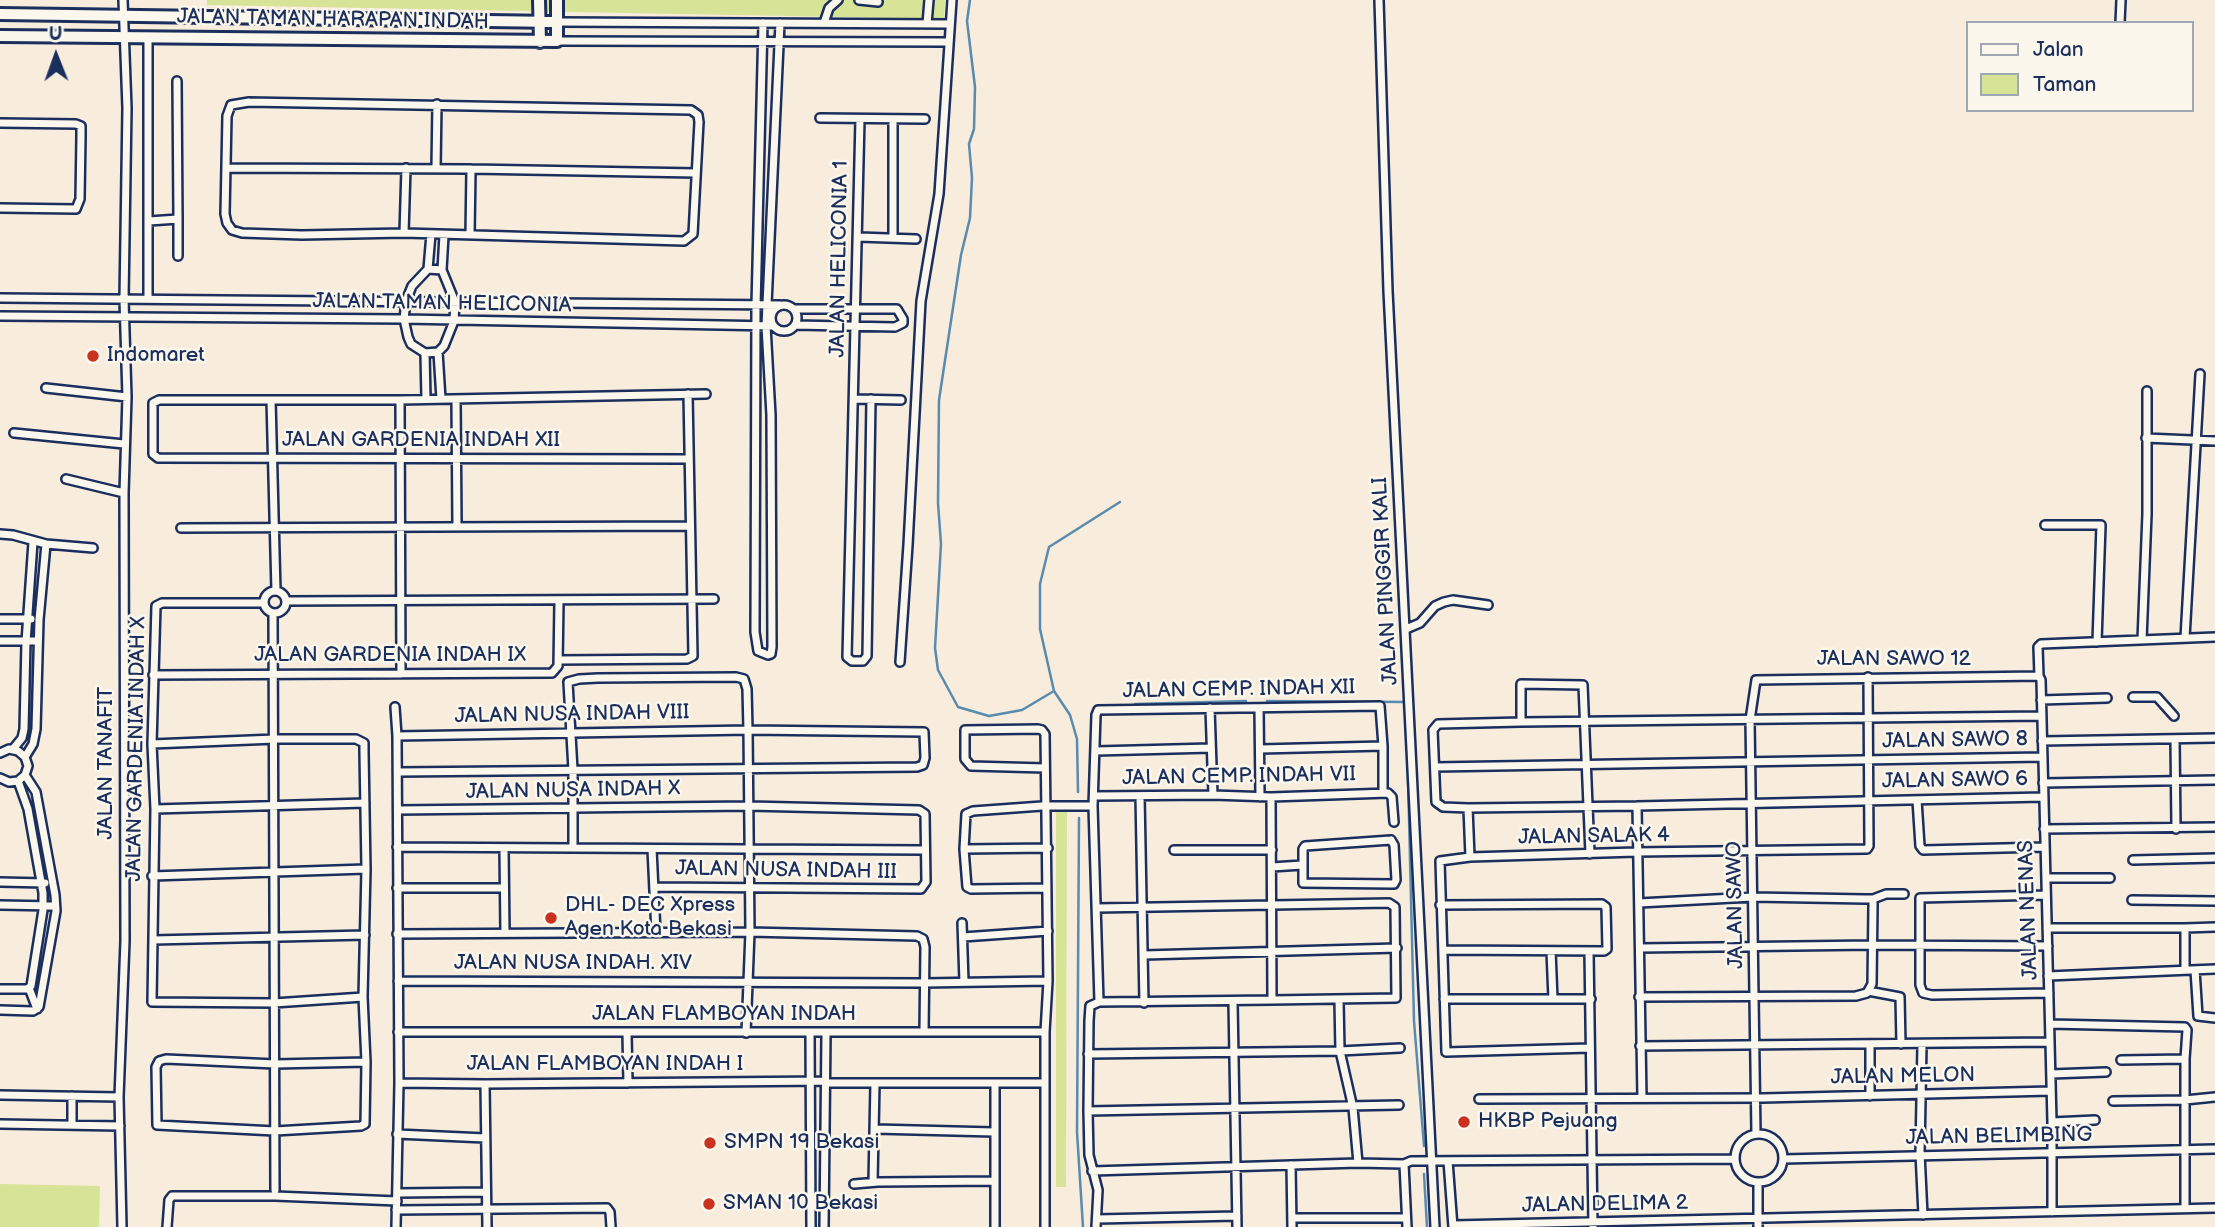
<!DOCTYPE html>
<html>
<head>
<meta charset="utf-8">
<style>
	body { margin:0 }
	#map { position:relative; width:2215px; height:1227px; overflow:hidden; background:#f8ecdc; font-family:"Balsamiq Sans",sans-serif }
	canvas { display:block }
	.legend { position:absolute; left:1966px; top:21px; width:228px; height:91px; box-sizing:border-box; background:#fbf7ec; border:2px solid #a1a7b3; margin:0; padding:9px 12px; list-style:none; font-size:21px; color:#1b2f5e }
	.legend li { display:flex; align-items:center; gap:14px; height:35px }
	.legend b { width:35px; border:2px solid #a1a7b3 }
	.north { position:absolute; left:21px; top:21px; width:70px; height:70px; -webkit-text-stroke:5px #fbf7ec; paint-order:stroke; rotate:359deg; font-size:19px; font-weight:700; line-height:28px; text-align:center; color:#1b2f5e }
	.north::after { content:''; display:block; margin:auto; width:24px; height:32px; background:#1b2f5e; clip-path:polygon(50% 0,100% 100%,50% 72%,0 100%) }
</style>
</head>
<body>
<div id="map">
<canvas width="2215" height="1227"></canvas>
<ul class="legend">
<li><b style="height:9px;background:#fbf7ec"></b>Jalan</li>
<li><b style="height:19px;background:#d7e497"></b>Taman</li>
</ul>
<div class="north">U</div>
</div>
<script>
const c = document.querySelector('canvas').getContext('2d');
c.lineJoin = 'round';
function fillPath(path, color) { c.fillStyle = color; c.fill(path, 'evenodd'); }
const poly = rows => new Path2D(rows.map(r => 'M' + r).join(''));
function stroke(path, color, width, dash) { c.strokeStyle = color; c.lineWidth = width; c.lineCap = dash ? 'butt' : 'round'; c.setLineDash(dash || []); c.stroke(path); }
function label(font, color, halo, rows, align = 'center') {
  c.font = font + ' "Balsamiq Sans",sans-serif'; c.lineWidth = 5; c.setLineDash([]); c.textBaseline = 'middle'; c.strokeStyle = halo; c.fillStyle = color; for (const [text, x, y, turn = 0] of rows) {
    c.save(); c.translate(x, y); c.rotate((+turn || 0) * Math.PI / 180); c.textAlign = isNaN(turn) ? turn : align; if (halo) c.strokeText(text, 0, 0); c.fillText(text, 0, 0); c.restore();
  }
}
fillPath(poly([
	[207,0,945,0,944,19,207,5],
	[1056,805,1067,805,1066,1187,1056,1187],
	[0,1184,100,1186,99,1227,0,1227]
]), '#d7e497');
stroke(poly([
	[970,0,967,21,975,87,974,129,969,144,972,178,970,218,961,255,939,400,938,503,941,544,935,648,938,670,958,707,989,716,1022,710,1054,691],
	[1267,701,1406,702],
	[1135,704,1246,701],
	[1407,736,1414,1021,1424,1146],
	[1078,792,1077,739,1070,715,1054,691,1040,629,1040,584,1049,547,1120,502],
	[1079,818,1077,1132,1083,1227],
	[1424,1174,1427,1227]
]), '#598bae', 2.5);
const street = poly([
	[859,0,878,2],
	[1379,0,1388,291,1435,1227],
	[557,22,950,24],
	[763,23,756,306,755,632,758,651,768,655,771,654,772,647,771,415,766,326,780,23],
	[824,23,829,8,838,0],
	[2120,23,2121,0],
	[927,24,929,0],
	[148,37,148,299],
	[557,41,948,42],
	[249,102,691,110,698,115,699,122,693,234,684,241,404,233,302,235,242,233,232,230,227,223,225,214,227,116,231,105,249,102],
	[820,118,925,119],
	[860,119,847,657,852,661,863,661,867,656,871,399],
	[0,123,76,124,81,126,81,136,80,199,76,209,0,208],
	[227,168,471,169,696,173],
	[436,168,437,104],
	[178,219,178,256],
	[149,221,178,219,177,81],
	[404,233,406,168],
	[470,235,471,169],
	[893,236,893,120],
	[859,237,916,239],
	[428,269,442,270,455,302,454,321,444,346,438,352,425,353,411,344,408,337,404,319,406,301,412,286,428,269],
	[428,269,431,234],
	[442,270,444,235],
	[0,298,780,305],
	'771 318a13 13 0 1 1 26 0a13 13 0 1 1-26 0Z',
	[794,309,897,309,903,319,903,323,895,327,795,325],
	[0,316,404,319,773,326],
	[438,352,441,399],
	[425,353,426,399],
	[46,388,127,397],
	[456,399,457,526],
	[854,399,901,400],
	[271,400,276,591],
	[400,400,401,674],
	[14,433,124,444],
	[2146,438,2215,441],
	[688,459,158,458,153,454,153,403,159,400,400,400,706,394],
	[66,479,124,493],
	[2045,525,2101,525,2097,642],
	[181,528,690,526],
	[0,534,13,535,46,544,93,548],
	'264 602a11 11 0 1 1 22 0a11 11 0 1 1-22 0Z',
	[286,601,714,599],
	[263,603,162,603,156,606,152,744,155,809,152,1002,274,1003,363,997],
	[273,613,275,1190],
	[0,619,31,619],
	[1406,629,1420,623,1435,606,1444,602,1453,600,1488,605],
	[2185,638,2200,374],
	[2142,640,2147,514,2147,391],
	[0,641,38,641],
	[558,660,687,659,693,656,688,394],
	[900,662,908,545,921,301,939,194,952,0],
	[153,675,552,673,558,666,559,601],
	[2039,676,2038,647,2041,644,2215,637],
	[2133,697,2157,697,2174,716],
	[2041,700,2107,698],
	[395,707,397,736,399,1083,396,1227],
	[1210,708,1213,795],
	[1259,708,1260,797],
	[2042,716,1521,722,1438,724,1433,730,1436,802,1443,807,1468,808,1637,806,2043,797],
	[1521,722,1521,684,1583,685,1590,854],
	[397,736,748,730,924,732,925,758,923,765,917,767,398,772],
	[2175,739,2176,829],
	[2042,741,2215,738],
	[152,744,275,739,356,739,364,743,364,752,366,869,363,997,366,1062,365,1124,361,1126,275,1131,157,1125,156,1067,159,1061,166,1059,275,1064,366,1062],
	[13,749,22,738,24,729,26,642,33,542],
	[1260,749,1383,746],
	[1096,751,1211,748],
	[0,753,9,749,18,751,25,757,28,766,25,775,18,781,9,782,0,778],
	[25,757,33,744,36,729,39,620,46,544],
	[1435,767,2042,757],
	[2043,783,2215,780],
	[1094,796,1213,795,1271,797,1388,793,1392,797,1394,822],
	[1140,796,1144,1003],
	[1917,800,1920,846,1923,850,2044,847],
	[1637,806,1642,1098],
	[1468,808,1470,857],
	[155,809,365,803],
	[398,810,749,806,919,810,925,814,926,882,921,889,654,887],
	[2044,829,2215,827],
	[1391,840,1394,845,1396,880,1394,884,1303,883,1303,849,1305,846,1391,840],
	[397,847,924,850],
	[504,848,505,933],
	[573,848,573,770,568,682,579,679,598,678,736,677,744,679,747,689,748,730,750,932,746,1033],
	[652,849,656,933],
	[964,849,1048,848],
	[1174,850,1272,850],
	[2133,860,2215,858],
	[1272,867,1302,865],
	[152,876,366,869],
	[2046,878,2110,878],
	[0,882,45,883],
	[397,888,504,888],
	[1047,888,971,889,967,887,964,849,966,814,973,811,1042,806,1093,806],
	[2046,895,1920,898,1920,985,1923,993,1932,995,2049,993],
	[1873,899,1886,894,1904,894],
	[2132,900,2215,901],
	[0,905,55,906],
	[1440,905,1602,904,1606,907,1607,949,1604,951,1443,950],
	[1097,908,1389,903,1395,907,1396,998,1272,1000],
	[962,923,964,982],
	[2047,928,2185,928,2185,970],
	[2185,928,2215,927],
	[397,934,750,932,917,936,923,939,925,947,924,1032],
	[963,937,1048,931],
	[153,940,365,935],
	[1640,948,1872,945,2048,946],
	[1551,951,1553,999],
	[1589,952,1593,1226],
	[1144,955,1397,948],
	[2195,970,2198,1016,2215,1018],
	[2048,976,2215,969],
	[398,981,924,983,1048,981],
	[29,988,37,1009],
	[0,989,27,989,31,986,43,910,43,893,28,809,18,781],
	[1868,991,1900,997,1901,1044],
	[1639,997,1856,996,1867,993,1872,984,1873,906,1873,899,1865,899,1753,897,1639,903],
	[1444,999,1591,999],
	[1339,1001,1340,1051,1353,1108,1358,1163],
	[1099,1002,1272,1000,1271,797],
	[1233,1002,1237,1227],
	[0,1010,33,1011,39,1007,56,911,55,895,36,792,25,775],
	[2050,1024,2185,1027,2187,1030,2185,1059],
	[398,1032,1045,1032],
	[627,1033,628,1083],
	[810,1033,811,1227],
	[1870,1044,1870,1096],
	[1922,1044,1920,1153,1923,1215],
	[1640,1046,2050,1042],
	[1590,1048,1446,1052,1440,861,1470,857,1636,852,1867,849,1869,846,1868,677],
	[1088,1054,1340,1051,1400,1048],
	[2121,1060,2185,1059,2185,1208],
	[2051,1074,2106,1072],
	[399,1083,485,1084,826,1081],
	[826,1083,1045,1083],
	[485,1084,487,1227],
	[0,1095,119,1097],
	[72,1096,72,1125],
	[1479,1099,1763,1098,2051,1091],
	[2113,1101,2185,1100,2215,1097],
	[1088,1111,1399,1105],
	[2052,1122,2095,1120],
	[0,1124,120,1126],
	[875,1129,994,1132],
	[397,1134,485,1138],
	[1756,1134,1750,720,1756,680,2039,676,2041,680,2052,1122,2052,1212],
	'1735 1158a24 24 0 1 1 48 0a24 24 0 1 1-48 0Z',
	[1783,1159,2215,1149],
	[1448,1161,1453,1227],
	[1404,1164,1407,1227],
	[1291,1165,1292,1227],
	[1092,1171,1358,1163,1404,1164,1411,1161,1734,1159],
	[873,1182,875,1083],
	[1758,1183,1758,1227],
	[854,1184,878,1182,995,1181],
	[397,1193,486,1192],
	[396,1210,607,1208,610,1212,611,1227],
	[1292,1218,1406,1218],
	[1097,1219,1237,1216],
	[1453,1225,2215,1208],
	[122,1227,119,1097,125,941,124,493,127,397,124,299,127,108,123,0],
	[167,1227,169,1200,172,1196,275,1196,397,1201],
	[824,1227,826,1033],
	[995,1227,995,1083],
	[1045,1227,1045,1032,1048,981,1045,734,1042,730,1038,729,965,730,965,759,971,766,1045,768],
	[1096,1227,1098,1190,1089,1155,1088,1111,1089,1021,1090,1006,1099,1002,1093,806,1096,715,1098,710,1380,706,1383,746,1383,793]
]);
const secondary = poly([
	[539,0,540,42],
	[0,14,557,22],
	[0,36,557,41,557,0]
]);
stroke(street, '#1b2f5e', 12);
stroke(secondary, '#1b2f5e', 16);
stroke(street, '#fbf7ec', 7);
stroke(secondary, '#fbf7ec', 10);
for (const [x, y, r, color] of [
	[93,356,7,"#c8321e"],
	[551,918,7,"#c8321e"],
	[1464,1122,7,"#c8321e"],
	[710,1143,7,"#c8321e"],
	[709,1204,7,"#c8321e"]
]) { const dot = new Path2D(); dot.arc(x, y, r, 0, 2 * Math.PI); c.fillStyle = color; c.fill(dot); stroke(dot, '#fbf7ec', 2.5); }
label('21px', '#1b2f5e', '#fbf7ec', [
	["JALAN TAMAN HARAPAN INDAH",333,20,1],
	["JALAN HELICONIA 1",840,259,-89],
	["JALAN TAMAN HELICONIA",442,304,1],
	["JALAN GARDENIA INDAH XII",421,441],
	["JALAN PINGGIR KALI",1386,581,-93],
	["JALAN GARDENIA INDAH IX",390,656],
	["JALAN SAWO 12",1894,660],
	["JALAN CEMP. INDAH XII",1239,690,-1],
	["JALAN NUSA INDAH VIII",572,715,-1],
	["JALAN SAWO 8",1955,741,-1],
	["JALAN GARDENIA INDAH X",137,749,-89],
	["JALAN TANAFIT",107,763,-90],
	["JALAN CEMP. INDAH VII",1239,777,-1],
	["JALAN SAWO 6",1955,781,-1],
	["JALAN NUSA INDAH X",573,791,-1],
	["JALAN SALAK 4",1594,837,-1],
	["JALAN NUSA INDAH III",786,871,1],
	["JALAN SAWO",1736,905,-91],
	["JALAN NENAS",2029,910,-92],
	["JALAN NUSA INDAH. XIV",573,964],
	["JALAN FLAMBOYAN INDAH",724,1015],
	["JALAN FLAMBOYAN INDAH I",605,1065],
	["JALAN MELON",1903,1077,-1],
	["JALAN BELIMBING",1999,1137,-1],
	["JALAN DELIMA 2",1605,1205,-1]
]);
label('21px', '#1b2f5e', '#fbf7ec', [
	["Indomaret",107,356],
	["DHL- DEC Xpress",565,906],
	["Agen Kota Bekasi",565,930],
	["HKBP Pejuang",1478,1122],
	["SMPN 19 Bekasi",724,1143],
	["SMAN 10 Bekasi",723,1204]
], 'left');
</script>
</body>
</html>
